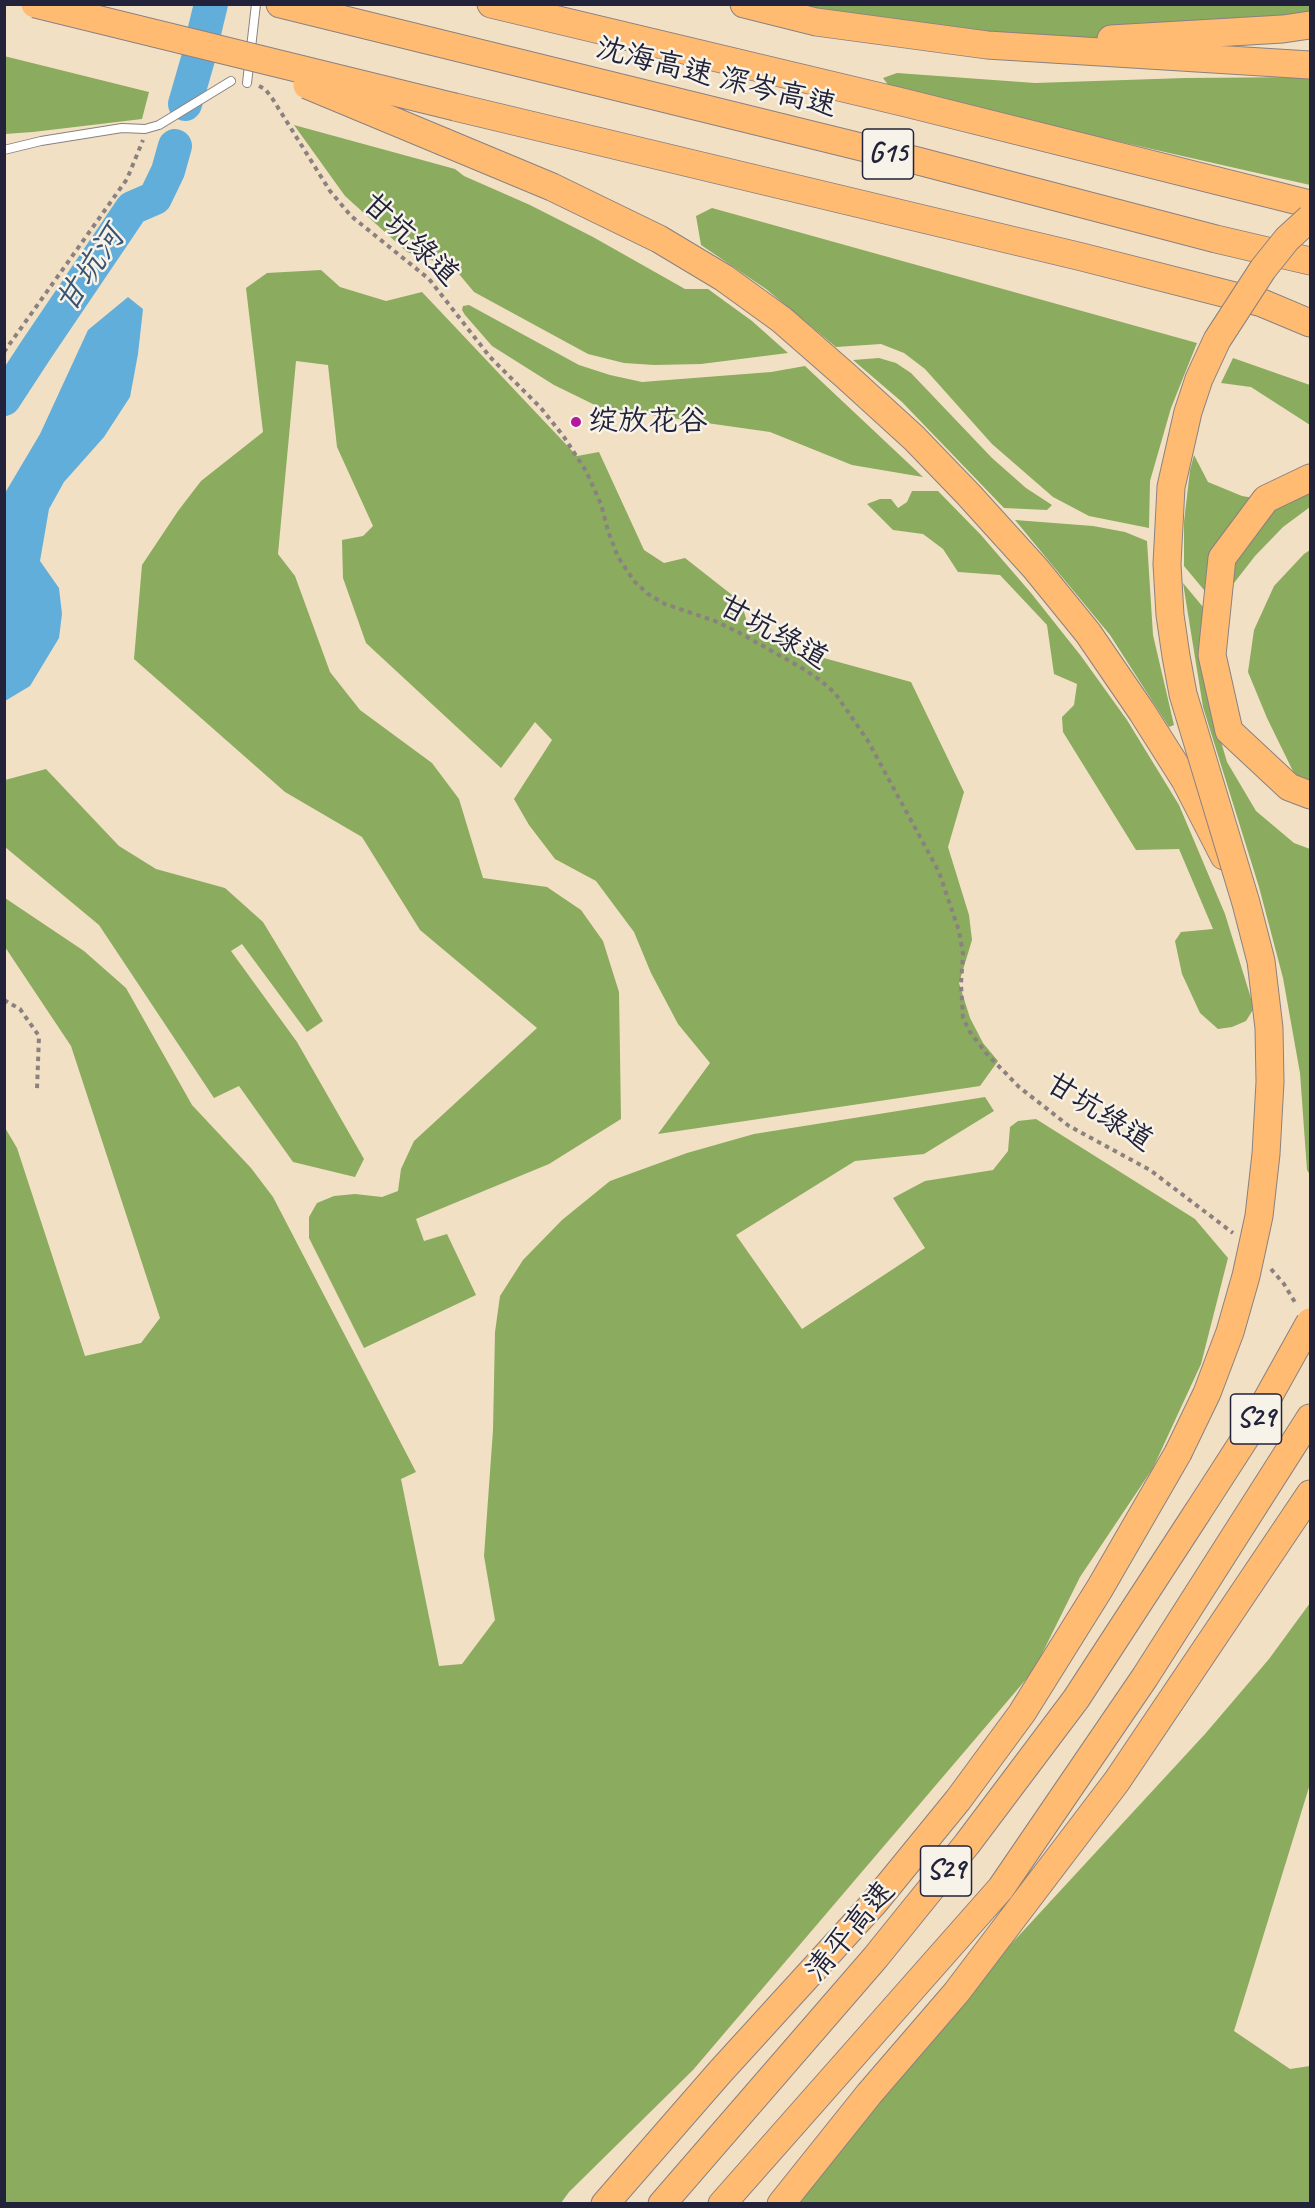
<!DOCTYPE html>
<html>
<head>
<meta charset="utf-8">
<style>
	body { margin:0 }
	#map { position:relative; width:1315px; height:2208px; overflow:hidden; background:#f2e0c4; font-family:Caveat,sans-serif }
	canvas { display:block }
	.frame { position:absolute; inset:0; border:6px solid #22223b; pointer-events:none }
</style>
</head>
<body>
<div id="map">
<canvas width="1315" height="2208"></canvas>
<div class="frame"></div>
</div>
<script>
const c = document.querySelector('canvas').getContext('2d');
c.lineJoin = 'round';
function fillPath(path, color) { c.fillStyle = color; c.fill(path, 'evenodd'); }
const poly = rows => new Path2D(rows.map(r => 'M' + r).join(''));
function stroke(path, color, width, dash) { c.strokeStyle = color; c.lineWidth = width; c.lineCap = dash ? 'butt' : 'round'; c.setLineDash(dash || []); c.stroke(path); }
function label(font, color, halo, rows, align = 'center') {
  c.font = font + ' Caveat,"LXGW WenKai TC",sans-serif'; c.lineWidth = 5; c.setLineDash([]); c.textBaseline = 'middle'; c.strokeStyle = halo; c.fillStyle = color; for (const [text, x, y, turn = 0] of rows) {
    c.save(); c.translate(x, y); c.rotate((+turn || 0) * Math.PI / 180); c.textAlign = isNaN(turn) ? turn : align; if (halo) c.strokeText(text, 0, 0); c.fillText(text, 0, 0); c.restore();
  }
}
fillPath(poly([
	[1310,4,1310,19,1094,44,831,27,727,5],
	[4,56,149,92,142,119,33,132,5,134],
	[897,73,1035,83,1185,78,1310,77,1310,185,892,90,883,78],
	[294,125,455,169,464,176,530,205,593,237,685,289,708,289,752,321,788,353,701,364,654,365,624,363,588,354,474,292,459,274,443,264,407,252,345,196],
	[712,208,1197,343,1171,408,1150,481,1149,528,1089,516,1053,497,992,444,925,369,904,353,881,344,836,347,766,289,701,245,696,216],
	[321,270,340,287,386,301,422,292,577,456,599,452,644,550,664,563,685,558,741,602,748,625,795,650,911,682,964,792,948,847,969,915,972,940,959,983,970,1018,983,1043,998,1061,980,1086,658,1134,710,1063,678,1024,651,973,634,932,596,881,555,859,529,825,514,799,552,740,535,722,501,768,366,643,343,578,342,540,363,536,373,526,337,447,328,365,296,361,278,554,295,576,330,672,360,710,432,763,459,799,483,878,547,887,581,910,603,941,619,992,621,1119,549,1164,416,1219,424,1241,447,1234,476,1295,364,1348,309,1238,309,1217,317,1203,334,1196,355,1194,382,1197,398,1191,401,1169,414,1141,537,1028,420,930,362,837,285,792,134,659,142,565,178,511,201,481,263,432,246,288,267,273],
	[469,305,579,365,610,375,642,382,771,372,805,366,923,477,852,465,770,432,601,408,554,385,492,346,465,315,462,310,463,306],
	[879,358,896,363,911,373,992,458,1026,488,1052,505,1047,510,1004,508,902,402,853,360],
	[1233,358,1310,385,1310,425,1251,387,1221,383],
	[1194,455,1208,482,1242,496,1277,502,1310,494,1310,507,1283,527,1255,556,1234,583,1224,614,1184,566,1184,522,1190,470],
	[912,491,938,491,981,535,1031,593,1081,656,1127,720,1179,805,1225,914,1254,1008,1246,1021,1232,1027,1218,1029,1200,1013,1182,974,1175,941,1181,932,1213,929,1179,849,1136,850,1063,732,1062,717,1074,705,1077,684,1054,674,1047,625,1000,575,958,572,943,549,923,534,893,530,867,504,880,499,891,499,898,508,907,502],
	[1015,520,1093,526,1125,532,1147,541,1153,635,1174,725,1169,727,1110,635],
	[1310,550,1310,806,1267,718,1248,672,1254,630,1274,586,1304,554],
	[1183,583,1218,625,1213,714,1227,762,1256,811,1294,843,1310,849,1310,1175,1307,1170,1300,1073,1283,978,1259,887,1203,707],
	[46,769,119,846,156,869,225,888,263,922,323,1021,307,1032,242,944,231,951,297,1042,364,1159,355,1177,293,1162,239,1086,214,1098,99,925,5,847,5,780],
	[5,898,84,951,126,988,192,1105,251,1168,273,1197,416,1472,401,1479,439,1666,462,1664,495,1620,484,1556,493,1430,495,1332,500,1296,523,1260,562,1220,610,1181,687,1153,754,1134,985,1097,994,1111,924,1154,855,1161,736,1235,802,1329,925,1248,893,1198,925,1181,993,1170,1008,1151,1010,1127,1018,1121,1036,1119,1195,1219,1228,1258,1201,1364,1153,1468,1080,1577,1034,1670,693,2070,569,2192,561,2203,5,2203,4,1126,17,1148,85,1356,141,1343,160,1318,71,1046,5,947],
	[1310,1603,1310,1784,1234,2031,1290,2069,1310,2066,1310,2203,771,2204,1205,1734,1269,1659]
]), '#8bab5f');
fillPath(poly([
	[128,297,143,309,138,354,130,397,104,437,64,482,49,509,40,561,59,588,62,614,59,638,30,686,5,701,5,493,40,434,88,330]
]), '#62aedb');
stroke(poly([
	[204,33,211,4],
	[185,104,198,59],
	[4,399,36,350,132,208,155,198,168,171,175,146]
]), '#62aedb', 34);
const service = poly([
	[247,83,256,4],
	[4,150,41,141,122,128,145,129,159,125,231,81]
]);
const motorway = poly([
	[280,4,918,161,1216,239,1310,261],
	[491,4,906,103,1310,204],
	[744,4,816,22,987,45,1310,65],
	[1111,39,1283,29,1310,25],
	[455,107,1082,257,1262,303,1310,323],
	[444,142,552,187,659,239,724,278,782,320,846,376,914,438,968,494,1036,569,1088,633,1142,712,1185,780,1224,856],
	[1310,478,1266,499,1222,558,1212,655,1229,731,1289,787,1310,795],
	[605,2204,720,2072,874,1903,958,1800,1022,1713,1100,1588,1178,1453],
	[662,2204,875,1958,967,1844,1076,1699,1197,1513],
	[722,2204,1001,1888,1145,1677,1310,1418],
	[781,2204,869,2094,956,1993,1117,1781,1310,1494]
]);
stroke(service, '#8a8180', 10);
stroke(motorway, '#8a8180', 29);
stroke(poly([
	[259,86,265,89,272,98,330,191,351,216,429,279,490,357,541,408,564,437,586,471,601,504,608,531,618,557,634,581,648,594,665,604,715,621,738,632,802,668,820,680,835,693,868,741,939,872,959,931,963,954,961,984,963,1018,970,1032,986,1053,1019,1087,1069,1126,1150,1170,1233,1233],
	[4,352,127,179,143,140],
	[4,1000,20,1009,39,1036,37,1089],
	[1271,1269,1284,1284,1296,1304]
]), '#8a8180', 4, [4.5, 4.5]);
stroke(service, '#fff', 8);
stroke(motorway, '#ffbb71', 27);
const motorwayBridge = poly([
	[35,4,455,107],
	[307,85,444,142],
	[1178,1453,1207,1393,1230,1332,1246,1276,1259,1216,1266,1154,1270,1082,1269,1028,1261,961,1246,903,1183,694,1176,656,1170,615,1167,564,1171,487,1188,412,1199,379,1217,340,1263,269,1287,239,1310,218],
	[1197,1513,1246,1437,1310,1322]
]);
stroke(motorwayBridge, '#8a8180', 29, []);
stroke(motorwayBridge, '#ffbb71', 27);
for (const [x, y, r, color] of [
	[576,422,6,"#b5179e"]
]) { const dot = new Path2D(); dot.arc(x, y, r, 0, 2 * Math.PI); c.fillStyle = color; c.fill(dot); stroke(dot, '#f7f3e8', 2); }
for (const [x, y, w] of [
	[888,154,51],
	[1256,1419,51],
	[946,1871,51]
]) { const box = new Path2D(); box.roundRect(x - w / 2, y - 25, w, 50, 4.5); c.fillStyle = '#f7f3e8'; c.fill(box); stroke(box, '#22223b', 1.5); }
label('bold 28px', '#22223b', null, [
	["G15",888,154],
	["S29",1256,1419],
	["S29",946,1871]
]);
label('30px', '#22223b', '#f7f3e8', [
	["沈海高速 深岑高速",716,78,14],
	["甘坑绿道",410,240,43],
	["甘坑绿道",773,633,29],
	["甘坑绿道",1099,1113,32],
	["清平高速",851,1932,-50]
]);
label('30px', '#22223b', '#f7f3e8', [
	["绽放花谷",588,422]
], 'left');
label('italic 32px', '#385373', '#f7f3e8', [
	["甘坑河",91,270,-56]
]);
</script>
</body>
</html>
